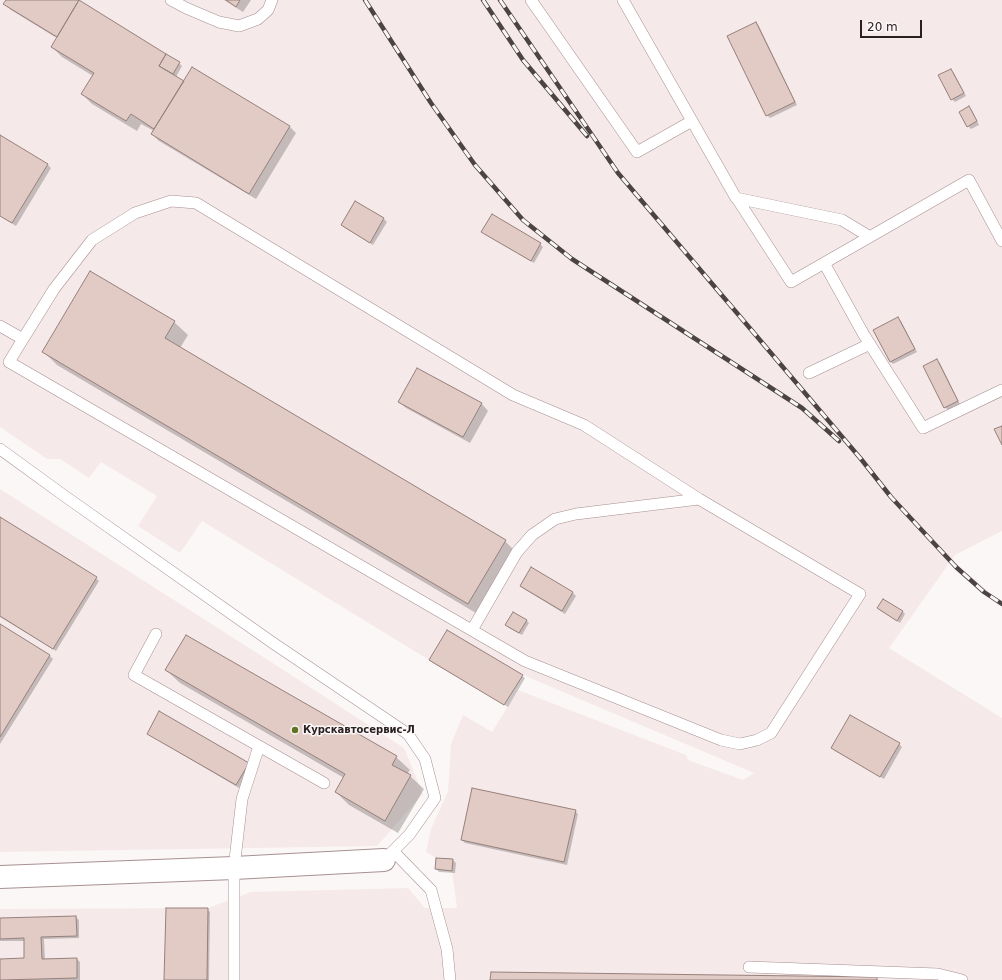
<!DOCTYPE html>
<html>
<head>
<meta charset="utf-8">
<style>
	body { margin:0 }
	#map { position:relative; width:1002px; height:980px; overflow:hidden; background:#fcf7f7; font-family:"DejaVu Sans",sans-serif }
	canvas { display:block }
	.scale { position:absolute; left:860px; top:20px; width:62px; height:18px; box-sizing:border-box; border:2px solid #292021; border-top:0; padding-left:5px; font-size:12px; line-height:14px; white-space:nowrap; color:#292021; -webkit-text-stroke:3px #fcf7f7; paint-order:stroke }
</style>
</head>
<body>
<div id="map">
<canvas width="1002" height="980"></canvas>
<div class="scale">20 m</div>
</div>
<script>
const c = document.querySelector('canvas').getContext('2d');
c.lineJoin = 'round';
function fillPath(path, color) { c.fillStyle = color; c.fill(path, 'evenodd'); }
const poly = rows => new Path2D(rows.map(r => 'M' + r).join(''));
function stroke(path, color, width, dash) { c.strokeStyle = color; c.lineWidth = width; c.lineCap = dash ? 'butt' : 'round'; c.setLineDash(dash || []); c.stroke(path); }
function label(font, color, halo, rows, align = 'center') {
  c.font = font + ' "DejaVu Sans",sans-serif'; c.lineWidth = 3; c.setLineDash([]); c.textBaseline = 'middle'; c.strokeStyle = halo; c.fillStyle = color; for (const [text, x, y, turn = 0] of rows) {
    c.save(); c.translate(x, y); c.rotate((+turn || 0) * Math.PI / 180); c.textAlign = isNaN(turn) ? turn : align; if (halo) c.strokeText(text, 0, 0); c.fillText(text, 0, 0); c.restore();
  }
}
fillPath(poly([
	[0,0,1002,0,1002,531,955,555,889,648,1002,718,1002,980,0,980,0,909,208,908,251,892,408,888,425,908,457,908,452,871,435,869,436,858,426,852,431,829,448,791,451,744,463,715,492,732,518,690,686,755,688,760,743,780,754,773,523,675,504,705,429,660,202,521,180,553,138,526,157,496,101,462,89,478,60,459,47,459,0,427],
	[0,489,268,660,404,748,423,794,377,846,0,852]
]), '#f6e9e9');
fillPath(poly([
	[7,0,76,0,77,2,55,37,11,10,4,4],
	[224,0,251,0,243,12],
	[756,23,759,26,797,105,770,118,767,115],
	[52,47,179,63,182,66,176,77,179,79,290,127,296,133,256,199,159,141,152,134,154,131,141,124,137,131,92,104,82,94,93,76,62,57],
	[951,70,954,73,966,96,955,102,952,99],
	[969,107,972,110,979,125,971,129,968,126],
	[0,136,48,165,51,168,16,226,0,216],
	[355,202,384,219,387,222,373,245,345,228,342,225],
	[483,232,540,244,543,247,534,263,486,235],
	[898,318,901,321,917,352,893,364,890,361],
	[174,322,188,335,180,348,505,541,518,554,481,616,57,365,43,351],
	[937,360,940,363,960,404,948,410,945,407],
	[417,369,482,404,488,411,470,443,406,408,399,402],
	[0,519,96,578,99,581,56,651,0,617],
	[531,569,573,593,576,596,565,614,524,589,521,586],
	[878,608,902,611,905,614,900,623,881,611],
	[526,620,529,623,522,635,509,628,506,625],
	[0,625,50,656,53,659,0,744],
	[186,636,396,757,410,770,407,774,410,776,424,789,398,833,349,805,336,792,344,778,180,683,166,670],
	[430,660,522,676,525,678,508,707,433,663],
	[148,733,251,767,239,788,151,736],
	[899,744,902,747,884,779,835,751,832,748],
	[575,811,578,814,567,865,465,843,462,840],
	[453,860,456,863,455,873,439,872,436,869],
	[207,909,210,912,209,980,165,980],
	[76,917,79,920,79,938,44,939,45,960,77,959,80,962,80,980,0,980,0,960,25,959,25,941,0,941,0,919]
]), '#0003');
const building = poly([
	[6,0,79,0,57,37,3,4,6,0],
	[79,0,166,54,159,66,184,81,154,129,131,114,126,121,81,94,94,73,51,47,79,0],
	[226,0,240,0,236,7,226,0],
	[756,22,795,102,766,116,727,36,756,22],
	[166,54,180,62,173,74,159,66,166,54],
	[192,67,290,126,249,194,151,134,192,67],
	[951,69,964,93,951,100,938,75,951,69],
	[969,106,977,121,967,127,959,112,969,106],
	[0,135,48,164,12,223,0,216,0,135],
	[355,201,384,218,370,243,341,225,355,201],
	[492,214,541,243,531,261,481,232,492,214],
	[90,271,175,321,165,338,506,540,468,604,42,352,90,271],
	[898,317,915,349,890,362,873,330,898,317],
	[937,359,958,401,944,408,923,366,937,359],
	[417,368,482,403,463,437,398,402,417,368],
	[1002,426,1002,445,994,429,1002,426],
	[0,517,97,577,53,649,0,616,0,517],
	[531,567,573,592,562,611,520,586,531,567],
	[883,599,903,611,897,621,877,608,883,599],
	[513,612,527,620,519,633,505,625,513,612],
	[0,624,50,655,0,737,0,624],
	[447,630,523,675,504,705,429,660,447,630],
	[186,635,397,756,392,765,411,775,385,821,335,792,345,774,165,670,186,635],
	[159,711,249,763,236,785,147,734,159,711],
	[850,715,900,743,880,777,831,748,850,715],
	[472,788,576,810,564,862,461,840,472,788],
	[436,858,453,859,452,871,435,869,436,858],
	[166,908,208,908,207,980,164,980,166,908],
	[76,916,77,936,41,937,42,959,77,958,77,978,0,980,0,959,24,958,24,938,0,939,0,918,76,916],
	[491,972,877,977,877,980,490,980,491,972]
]);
fillPath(building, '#e2cbc5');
stroke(building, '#96817c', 1);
const lane = poly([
	[171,0,186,8,219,22,239,26,258,19,268,10,272,0],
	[531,0,637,152,692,121],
	[623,0,736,198,842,220,870,237],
	[736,197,791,282,969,180,1002,241],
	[824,263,864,335,923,428,1002,390],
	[0,326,23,339,9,362,525,661,721,740,740,744,757,740,771,733,851,608,860,594,699,499,584,425,513,395,196,203,171,201,135,213,92,240,54,289,23,339],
	[809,373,870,344],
	[0,449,66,497,273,643,408,734,425,759,435,798,409,835,384,860],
	[472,630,517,552,532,535,555,519,576,514,699,499],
	[156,634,134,675,324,783],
	[393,851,431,890,447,949,450,980],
	[749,967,938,974,962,980],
	[234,980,234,868,242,799,259,746]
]);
const street = poly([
	[0,877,234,868,384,860]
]);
stroke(lane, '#a79092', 12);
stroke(street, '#a79092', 24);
stroke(lane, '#fff', 11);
stroke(street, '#fff', 22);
const rail = poly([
	[365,0,431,103,475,165,523,220,572,259,802,408,839,441],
	[483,0,523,60,587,136],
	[500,0,618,173,861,459,891,497,956,567,984,592,1002,604]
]);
stroke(rail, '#4c4444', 4.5);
stroke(rail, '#fcf7f7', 3, [9]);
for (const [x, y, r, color] of [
	[295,730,4,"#5f7322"]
]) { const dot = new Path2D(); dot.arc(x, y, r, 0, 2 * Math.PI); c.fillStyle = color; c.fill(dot); stroke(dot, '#fcf7f7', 1.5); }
label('bold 10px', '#292021', '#fcf7f7', [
	["Курскавтосервис-Л",303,730]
], 'left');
</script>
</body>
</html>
